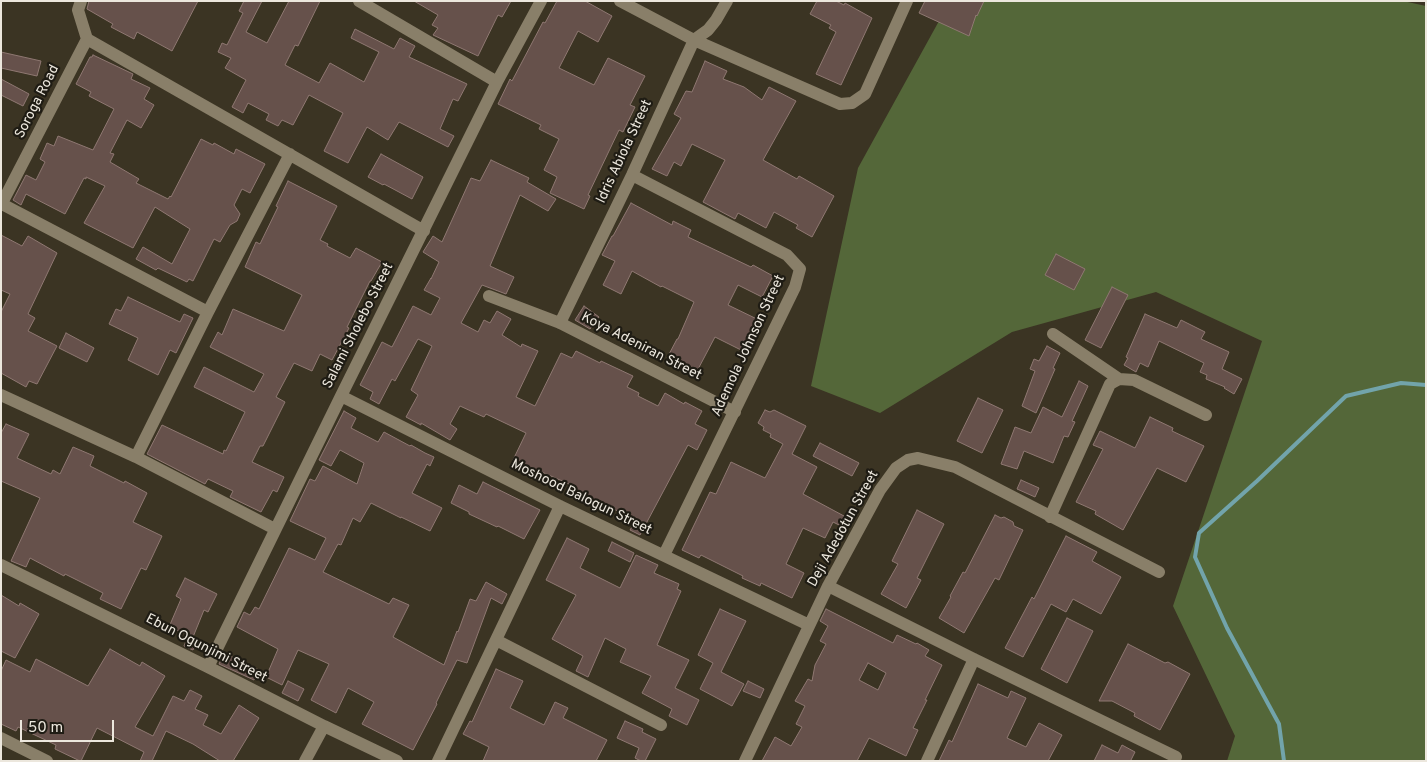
<!DOCTYPE html>
<html>
<head>
<meta charset="utf-8">
<style>
	body { margin:0 }
	#map { position:relative; width:1427px; height:762px; overflow:hidden; background:#3b3423; font-family:Overpass,sans-serif }
	canvas { display:block }
	.frame { position:absolute; inset:0; border:2px solid #ece7dd; pointer-events:none }
	.scale { position:absolute; left:20px; top:720px; width:94px; height:22px; box-sizing:border-box; border:2px solid #ece7dd; border-top:0; padding-left:6px; font-size:15px; line-height:18px; white-space:nowrap; color:#ece7dd; -webkit-text-stroke:4px #1f1c14; paint-order:stroke }
</style>
</head>
<body>
<div id="map">
<canvas width="1427" height="762"></canvas>
<div class="frame"></div>
<div class="scale">50 m</div>
</div>
<script>
const c = document.querySelector('canvas').getContext('2d');
c.lineJoin = 'round';
function fillPath(path, color) { c.fillStyle = color; c.fill(path, 'evenodd'); }
const poly = rows => new Path2D(rows.map(r => 'M' + r).join(''));
function stroke(path, color, width, dash) { c.strokeStyle = color; c.lineWidth = width; c.lineCap = dash ? 'butt' : 'round'; c.setLineDash(dash || []); c.stroke(path); }
function label(font, color, halo, rows, align = 'center') {
  c.font = font + ' Overpass,sans-serif'; c.lineWidth = 4.5; c.setLineDash([]); c.textBaseline = 'middle'; c.strokeStyle = halo; c.fillStyle = color; for (const [text, x, y, turn = 0] of rows) {
    c.save(); c.translate(x, y); c.rotate((+turn || 0) * Math.PI / 180); c.textAlign = isNaN(turn) ? turn : align; if (halo) c.strokeText(text, 0, 0); c.fillText(text, 0, 0); c.restore();
  }
}
fillPath(poly([
	[950,1,1403,1,1426,6,1426,761,1227,761,1235,736,1173,606,1262,341,1156,292,1012,332,880,413,811,386,858,168]
]), '#546739');
stroke(poly([
	[1284,761,1279,724,1227,628,1195,557,1199,533,1257,481,1346,396,1401,383,1426,385]
]), '#72a4ab', 4);
const building = poly([
	[89,1,198,1,172,51,137,32,134,39,111,27,113,24,87,9,89,1],
	[244,1,262,1,246,32,267,43,289,1,320,1,298,46,295,45,285,65,319,83,330,63,364,82,379,52,351,38,355,29,394,49,400,38,415,46,409,57,467,84,458,101,453,99,440,129,454,136,448,147,399,122,388,140,367,127,348,163,324,151,343,113,309,95,293,125,282,120,278,126,266,120,269,114,248,103,243,113,232,107,246,80,225,68,231,58,218,52,222,43,227,45,243,13,239,11,244,1],
	[414,1,511,1,502,17,498,15,478,56,433,35,438,28,432,25,438,15,414,1],
	[557,1,585,1,612,16,598,42,578,31,559,68,594,85,608,58,645,76,630,105,635,107,623,132,619,130,588,195,590,196,584,209,550,193,557,177,544,170,559,139,539,129,541,125,498,104,510,79,512,81,543,22,545,23,557,1],
	[817,1,836,1,844,5,845,3,872,18,841,85,816,74,836,32,829,28,831,25,810,14,817,1],
	[925,1,984,1,977,16,976,15,969,36,919,13,925,1],
	[1,52,41,61,37,76,1,68,1,52],
	[93,55,133,74,131,79,150,88,144,99,154,105,141,128,127,120,110,153,114,154,110,162,139,179,136,183,168,199,170,196,171,197,201,139,213,145,214,143,234,154,236,149,265,164,250,193,242,189,234,205,240,214,237,221,230,225,220,242,214,239,193,281,189,279,187,282,158,268,156,270,136,259,143,247,172,264,190,229,155,207,133,248,84,223,105,186,86,177,86,179,84,178,65,214,26,194,21,205,13,200,26,175,36,180,45,162,40,159,47,143,54,146,58,136,93,150,114,109,89,96,91,92,76,84,90,57,92,57,93,55],
	[705,61,727,71,723,79,744,87,762,100,769,87,796,101,763,160,797,179,799,176,834,196,812,237,796,228,798,225,774,212,766,228,738,213,735,219,703,202,725,160,692,144,681,166,674,162,667,176,652,169,681,118,674,114,686,91,692,92,705,61],
	[1,79,29,94,23,106,1,95,1,79],
	[381,154,423,177,412,199,384,184,383,185,368,177,381,154],
	[491,160,529,178,527,182,556,199,548,211,520,195,490,266,514,277,506,294,482,285,461,323,478,332,484,320,490,323,497,311,511,319,502,335,521,347,522,344,538,351,516,397,535,406,561,353,572,358,576,351,600,363,601,361,633,376,627,387,639,393,638,396,658,406,665,393,684,404,685,402,702,411,695,424,707,430,697,450,688,445,640,535,630,530,635,522,625,516,626,515,568,487,569,484,535,469,534,470,513,460,526,433,486,414,484,417,460,406,450,424,457,429,450,440,421,423,421,425,406,417,418,395,411,390,432,346,418,339,395,381,392,379,379,404,370,399,373,392,360,385,382,342,392,347,413,306,431,315,440,298,424,290,431,278,431,279,439,262,423,252,433,236,442,242,471,178,480,181,491,160],
	[288,181,337,206,320,240,328,244,327,246,350,258,356,248,382,262,371,281,370,281,347,327,349,328,332,360,320,354,312,371,294,363,276,397,285,402,263,446,260,446,252,462,284,477,277,492,273,490,261,512,230,497,233,491,208,479,205,484,147,454,162,425,223,454,224,450,226,451,245,412,194,387,204,367,254,392,264,374,210,347,218,332,222,335,233,309,284,331,302,295,245,267,256,242,260,244,278,207,276,206,288,181],
	[631,203,672,225,673,221,691,230,688,237,751,267,753,265,773,276,762,297,738,285,728,305,761,321,756,331,753,330,743,351,715,337,696,373,667,358,677,339,678,339,694,302,662,286,661,287,632,271,621,294,603,285,615,261,602,255,612,236,613,236,631,203],
	[1,235,22,246,28,236,57,253,28,314,35,318,28,331,57,346,37,384,29,381,26,387,1,373,1,312,10,294,1,290,1,235],
	[1056,254,1085,269,1074,290,1045,275,1056,254],
	[1112,287,1128,295,1101,348,1085,340,1112,287],
	[128,297,180,322,184,314,193,318,176,353,170,350,158,375,128,360,138,338,109,324,116,309,121,311,128,297],
	[584,306,599,317,590,329,575,320,584,306],
	[1145,314,1177,328,1181,320,1205,332,1201,339,1229,352,1222,369,1242,379,1234,394,1224,388,1225,387,1206,379,1207,375,1200,372,1204,363,1159,341,1148,367,1140,363,1136,372,1124,365,1128,358,1126,357,1145,314],
	[66,333,94,348,87,362,59,348,66,333],
	[1047,346,1060,353,1053,368,1055,369,1036,413,1022,406,1035,371,1030,369,1034,359,1039,361,1047,346],
	[1079,381,1088,386,1072,421,1075,422,1068,437,1064,436,1053,463,1024,451,1017,469,1001,464,1015,427,1031,433,1043,407,1062,417,1079,381],
	[978,398,1003,410,982,453,957,441,978,398],
	[765,410,770,412,774,410,806,426,792,454,817,467,803,494,844,516,839,525,833,522,825,538,803,528,786,564,804,573,792,598,761,583,760,586,742,578,743,576,701,555,699,558,682,550,710,492,716,494,731,462,765,478,783,444,770,437,771,434,763,430,764,427,758,423,765,410],
	[344,411,356,418,351,428,378,442,384,432,410,446,411,445,425,453,434,457,430,466,427,464,412,493,442,508,430,531,401,517,401,518,371,503,360,522,353,518,341,545,338,544,323,572,389,604,393,598,409,605,393,637,444,665,457,631,458,632,470,599,476,601,486,582,507,594,502,604,491,598,467,663,457,660,436,703,437,704,413,750,362,724,374,702,348,688,336,713,311,700,329,664,298,650,282,685,266,677,278,649,237,627,244,612,250,615,255,607,259,609,289,548,315,560,326,538,290,521,310,479,315,481,323,466,357,484,364,463,340,450,331,466,319,460,344,411],
	[1150,417,1173,428,1172,431,1204,446,1186,482,1157,468,1123,530,1095,514,1096,511,1076,502,1103,449,1093,445,1100,431,1135,448,1150,417],
	[6,424,29,434,17,458,51,474,53,470,60,474,73,447,94,456,90,466,124,483,125,481,147,493,133,522,162,536,146,570,141,568,121,609,100,599,103,593,65,574,64,576,30,558,26,567,11,561,40,498,1,481,1,433,6,424],
	[820,443,859,463,852,476,813,456,820,443],
	[1021,480,1039,488,1035,497,1017,489,1021,480],
	[483,482,540,510,524,539,498,526,497,527,469,514,469,512,451,503,459,485,477,494,483,482],
	[917,510,944,524,917,578,921,580,906,608,881,594,898,564,892,561,917,510],
	[995,515,1001,518,1004,517,1013,522,1014,526,1023,530,999,580,995,578,964,633,939,618,951,597,950,596,963,572,965,573,995,515],
	[1066,536,1097,552,1092,561,1121,577,1101,614,1073,599,1066,612,1051,604,1023,657,1005,648,1032,597,1034,599,1066,536],
	[567,538,589,549,580,568,620,588,636,555,658,565,654,573,679,584,677,589,681,591,657,645,689,660,675,688,699,700,687,725,669,716,672,709,642,693,651,676,620,662,626,649,605,638,588,677,576,671,583,656,552,639,576,595,546,580,567,538],
	[612,542,634,553,630,562,608,551,612,542],
	[185,578,217,594,208,612,204,610,193,637,169,627,181,599,176,596,185,578],
	[1,595,19,606,20,603,39,614,15,658,1,651,1,595],
	[720,609,746,621,721,672,744,684,732,706,700,689,713,663,698,655,720,609],
	[826,609,893,643,897,635,916,644,917,643,929,650,925,656,942,665,925,700,927,700,913,728,918,730,906,756,869,738,857,761,762,761,775,737,791,746,802,727,796,724,805,706,795,701,808,679,812,681,815,665,826,644,820,641,828,626,820,621,826,609],
	[868,663,886,673,878,690,859,680,868,663],
	[1067,618,1093,631,1067,683,1041,669,1067,618],
	[188,636,198,640,193,650,184,646,188,636],
	[1128,644,1165,663,1168,662,1190,674,1160,730,1134,716,1135,713,1112,701,1099,701,1128,644],
	[110,649,140,666,142,662,165,676,135,727,153,736,173,696,184,701,190,690,202,696,195,709,208,715,203,725,221,734,239,705,259,718,233,761,220,761,193,744,166,731,152,761,140,761,144,752,97,728,81,761,80,761,55,749,56,745,18,727,16,731,1,724,1,671,6,660,30,672,36,659,88,686,110,649],
	[224,653,259,670,254,680,219,664,224,653],
	[496,669,523,681,510,708,544,725,555,702,568,708,563,718,607,740,596,761,483,761,489,747,463,734,470,721,472,722,496,669],
	[288,681,304,689,298,701,282,693,288,681],
	[748,681,764,689,760,698,743,691,748,681],
	[978,684,1008,698,1011,691,1026,698,1007,738,1026,747,1039,723,1062,735,1048,761,939,761,949,740,952,742,978,684],
	[625,721,643,729,642,732,656,739,645,761,641,761,635,758,639,748,617,738,625,721],
	[1102,745,1118,753,1122,745,1135,752,1131,760,1132,761,1094,761,1102,745]
]);
fillPath(building, '#66514b');
stroke(building, '#8f7872', 1);
stroke(poly([
	[81,1,78,10,87,39,424,231],
	[359,1,497,82],
	[620,1,694,40,840,104,852,103,865,94,907,1],
	[632,175,787,255,800,269,795,287,664,555],
	[2,204,208,312],
	[1,205,87,39],
	[489,296,560,323,735,412],
	[560,323,632,175,694,40,708,30,716,20,727,1],
	[1053,334,1119,379],
	[1,395,136,457,275,529],
	[341,396,560,506,809,625],
	[136,457,208,312,290,154],
	[1050,517,1110,384,1119,379,1134,380,1206,415],
	[1,565,208,667,324,726,397,761],
	[828,586,974,659,1176,757],
	[496,640,661,725],
	[208,667,341,396,497,82,541,1],
	[1,738,47,761],
	[305,761,324,726],
	[438,761,560,506],
	[745,761,828,586,880,490,896,468,908,460,918,458,955,467,1159,572],
	[927,761,974,659]
]), '#897f69', 12);
label('14px', '#ece7dd', '#1f1c14', [
	["Soroga Road",38,102,-63],
	["Idris Abiola Street",625,152,-65],
	["Salami Sholebo Street",359,326,-63],
	["Ademola Johnson Street",749,346,-65],
	["Koya Adeniran Street",641,347,27],
	["Moshood Balogun Street",581,498,26],
	["Deji Adedotun Street",844,529,-61],
	["Ebun Ogunjimi Street",206,649,27]
]);
</script>
</body>
</html>
